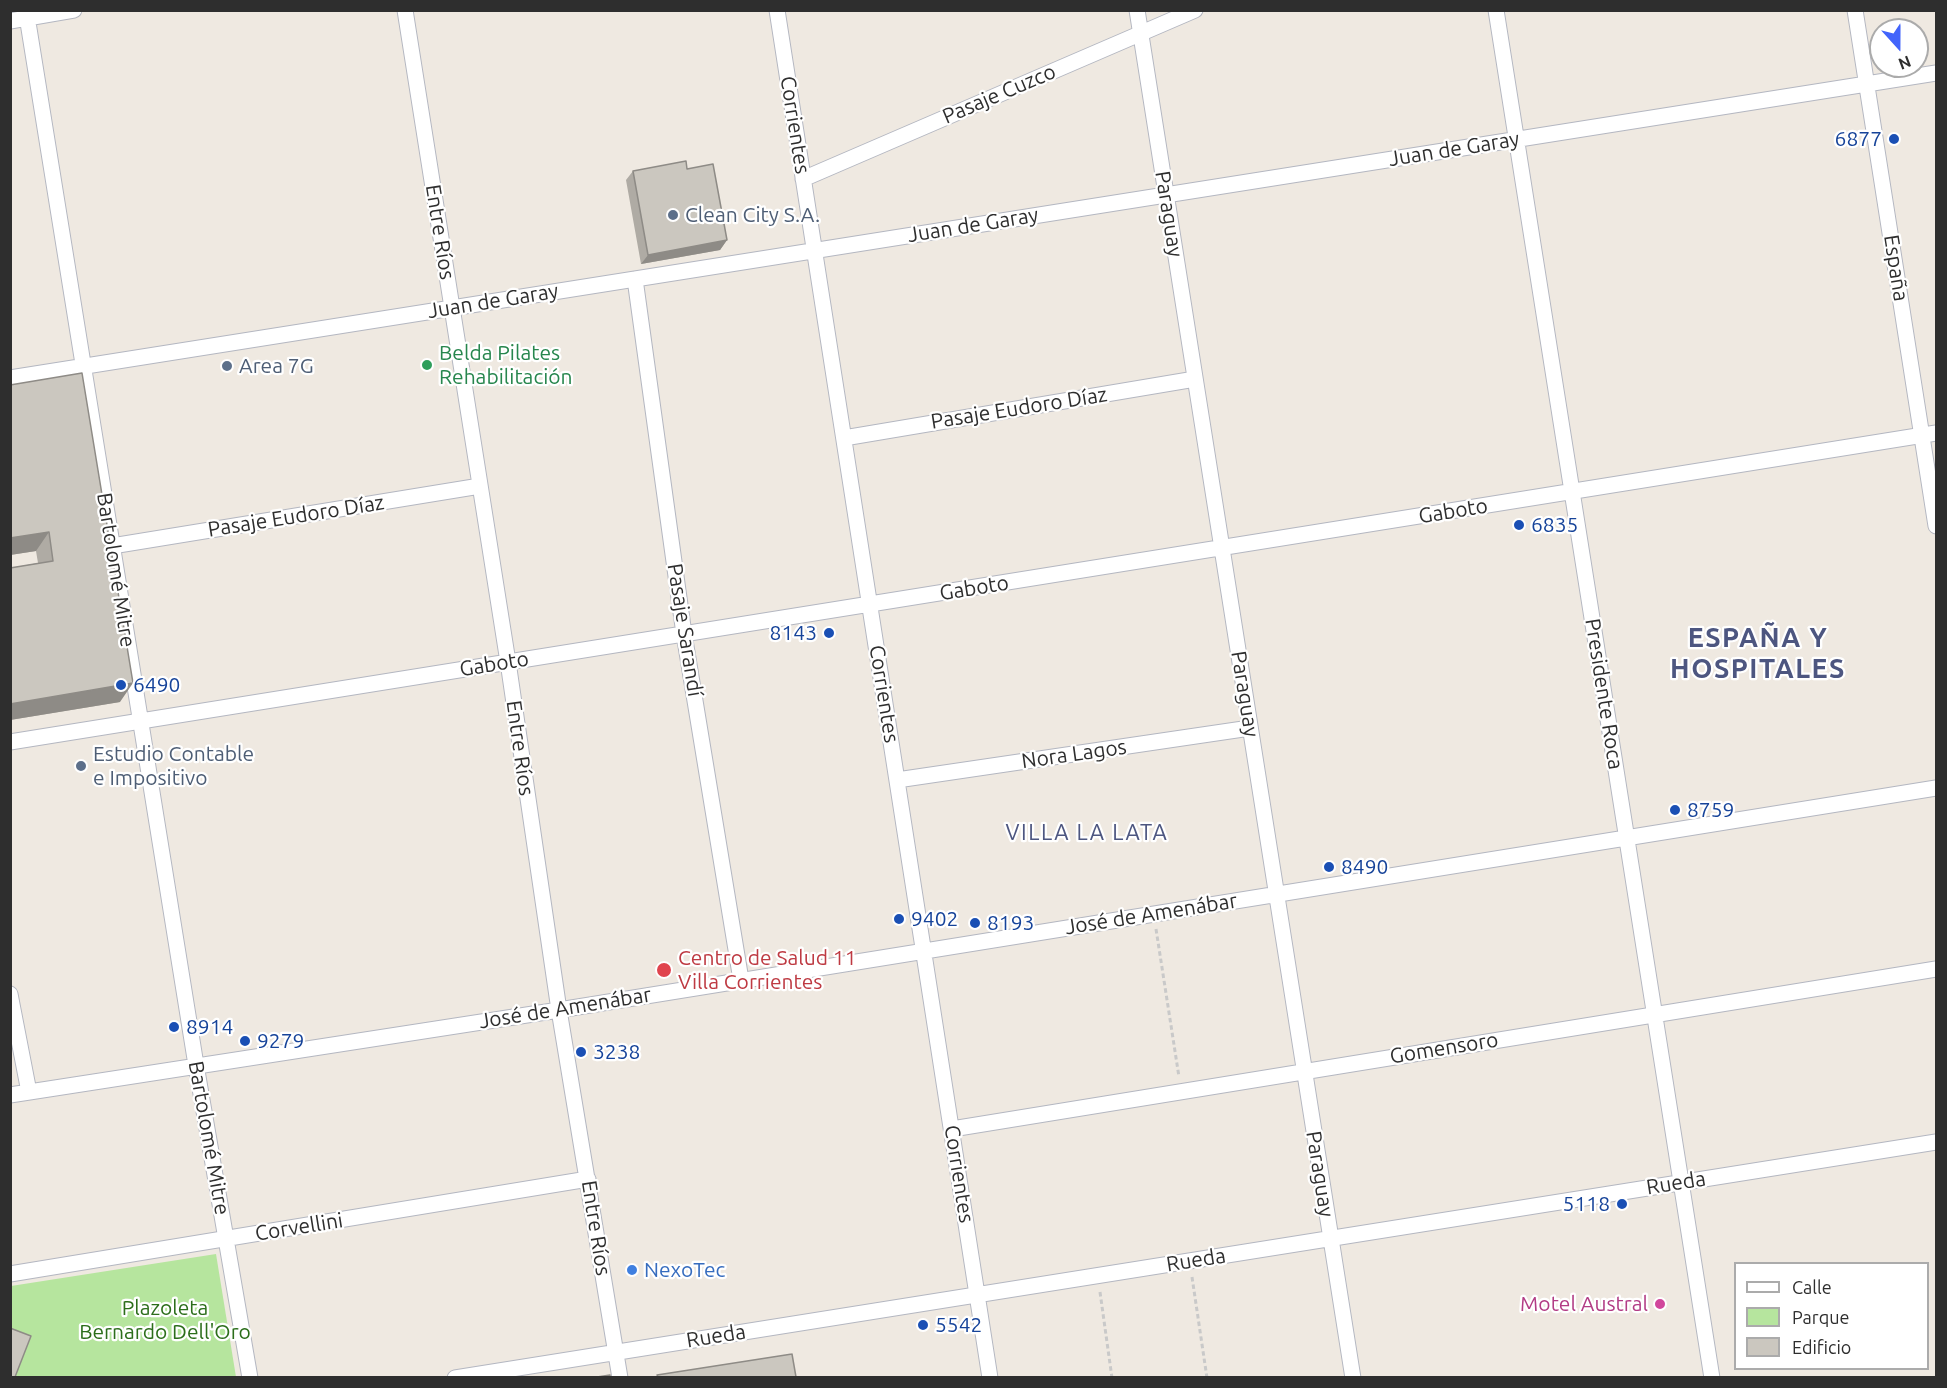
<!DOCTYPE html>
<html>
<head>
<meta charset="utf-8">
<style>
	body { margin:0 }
	#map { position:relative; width:1947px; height:1388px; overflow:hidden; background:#efe9e1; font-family:Ubuntu,sans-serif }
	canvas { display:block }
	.frame { position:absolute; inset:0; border:12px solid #2e2e2e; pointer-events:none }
	.legend { position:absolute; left:1734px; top:1262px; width:195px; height:108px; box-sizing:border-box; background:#fff; border:2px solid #ababab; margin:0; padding:8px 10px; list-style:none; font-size:18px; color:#2e2e2e }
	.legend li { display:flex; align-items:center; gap:12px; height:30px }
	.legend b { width:30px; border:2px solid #ababab }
	.north { position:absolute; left:1869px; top:18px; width:60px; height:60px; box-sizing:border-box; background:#fff; border:2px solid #ababab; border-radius:50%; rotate:159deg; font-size:16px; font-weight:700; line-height:24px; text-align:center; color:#2e2e2e }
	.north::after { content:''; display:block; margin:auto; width:21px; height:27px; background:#4264fb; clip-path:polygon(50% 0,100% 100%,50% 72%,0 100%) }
</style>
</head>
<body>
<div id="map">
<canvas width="1947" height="1388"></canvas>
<div class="frame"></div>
<ul class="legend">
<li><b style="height:8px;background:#fff"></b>Calle</li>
<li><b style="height:16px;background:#b6e59e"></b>Parque</li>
<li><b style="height:16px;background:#cbc7bf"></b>Edificio</li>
</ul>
<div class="north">N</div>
</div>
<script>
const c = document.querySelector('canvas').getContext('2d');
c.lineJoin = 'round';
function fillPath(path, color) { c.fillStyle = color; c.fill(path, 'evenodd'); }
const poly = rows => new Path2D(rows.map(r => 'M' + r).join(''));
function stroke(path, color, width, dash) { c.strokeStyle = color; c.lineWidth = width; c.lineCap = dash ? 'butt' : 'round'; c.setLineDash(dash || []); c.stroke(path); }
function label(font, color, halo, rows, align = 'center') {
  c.font = font + ' Ubuntu,sans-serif'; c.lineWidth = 4.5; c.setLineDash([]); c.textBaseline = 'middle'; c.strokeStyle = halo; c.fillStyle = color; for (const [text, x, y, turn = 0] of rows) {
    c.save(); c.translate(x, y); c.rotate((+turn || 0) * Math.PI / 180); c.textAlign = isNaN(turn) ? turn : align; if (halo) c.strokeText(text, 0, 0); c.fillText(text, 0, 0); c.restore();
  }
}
fillPath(poly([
	[216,1254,236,1377,11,1378,11,1286]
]), '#b6e59e');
const minor = poly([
	[26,10,196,1065,250,1378],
	[405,10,508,662,559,1010,620,1378],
	[777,10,990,1378],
	[1137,10,1353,1378],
	[1496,10,1712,1378],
	[1855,10,1936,526],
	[10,21,74,10],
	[803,179,1195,10],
	[635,279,684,634,741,980],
	[10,378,1936,73],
	[844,438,1195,379],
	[112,546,480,486],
	[10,742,1936,433],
	[897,780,1250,728],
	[10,994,29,1092],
	[10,1095,559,1010,1936,788],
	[952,1129,1936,969],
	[10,1274,588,1179],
	[455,1378,1936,1142]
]);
stroke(minor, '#b4b7c1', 17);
stroke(poly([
	[1156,929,1179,1077],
	[1192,1277,1207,1378],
	[1100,1292,1112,1378]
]), '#c9c9c9', 3, [4.5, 3]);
stroke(minor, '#fff', 15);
fillPath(poly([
	[687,169,727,240,720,250,641,264,626,180,633,171],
	[10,385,120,702,10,720,10,568,38,563,36,551,10,555]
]), '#afaba4');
fillPath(poly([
	[727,240,720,250,641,264,648,255],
	[49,532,36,551,10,555,10,538],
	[133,683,120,702,10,720,10,704]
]), '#8e8b86');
const building = poly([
	[686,161,687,169,713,164,727,240,648,255,633,171,686,161],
	[82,373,133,683,10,704,10,568,53,561,49,532,10,538,10,385,82,373],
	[10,1328,31,1336,15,1377,10,1377,10,1328],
	[792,1354,796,1377,658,1377,657,1375,792,1354],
	[610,1375,610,1377,597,1377,610,1375]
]);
fillPath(building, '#cbc7bf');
stroke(building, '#8e8b86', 1.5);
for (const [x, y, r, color] of [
	[1894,139,6,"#1a4fb4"],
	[673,215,6,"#5c6f8a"],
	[427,365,6,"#2e9e5b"],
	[227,366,6,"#5c6f8a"],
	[1519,525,6,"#1a4fb4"],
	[829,633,6,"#1a4fb4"],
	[121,685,6,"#1a4fb4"],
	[81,766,6,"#5c6f8a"],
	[1675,810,6,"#1a4fb4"],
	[1329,867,6,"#1a4fb4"],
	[899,919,6,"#1a4fb4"],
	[975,923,6,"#1a4fb4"],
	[664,970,8,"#e0444e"],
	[174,1027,6,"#1a4fb4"],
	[245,1041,6,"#1a4fb4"],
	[581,1052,6,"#1a4fb4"],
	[1622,1204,6,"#1a4fb4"],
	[632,1270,6,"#3f7fe0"],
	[1660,1304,6,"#d1479c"],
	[923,1325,6,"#1a4fb4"]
]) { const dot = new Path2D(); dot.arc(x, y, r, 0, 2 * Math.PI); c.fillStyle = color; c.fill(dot); stroke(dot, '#fff', 2); }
label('21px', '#2e2e2e', '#fff', [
	["Pasaje Cuzco",999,94,-23],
	["Corrientes",795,125,81],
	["Juan de Garay",1454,149,-9],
	["Paraguay",1169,214,81],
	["Juan de Garay",973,225,-9],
	["Entre Ríos",440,232,81],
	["España",1896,268,81],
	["Juan de Garay",493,301,-9],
	["Pasaje Eudoro Díaz",1019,408,-9],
	["Gaboto",1453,511,-9],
	["Pasaje Eudoro Díaz",296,516,-9],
	["Bartolomé Mitre",116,570,81],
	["Gaboto",974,588,-9],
	["Pasaje Sarandí",685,630,81],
	["Gaboto",494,664,-9],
	["Corrientes",884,694,81],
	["Paraguay",1245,694,81],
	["Presidente Roca",1604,694,81],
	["Entre Ríos",520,748,82],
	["Nora Lagos",1074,754,-8],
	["José de Amenábar",1151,914,-9],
	["José de Amenábar",565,1008,-9],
	["Gomensoro",1444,1048,-9],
	["Bartolomé Mitre",209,1138,80],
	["Corrientes",959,1174,81],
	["Paraguay",1320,1174,81],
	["Rueda",1676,1183,-9],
	["Corvellini",299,1227,-9],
	["Entre Ríos",596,1228,81],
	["Rueda",1196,1260,-9],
	["Rueda",716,1336,-9]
]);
label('21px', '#164399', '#fff', [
	["6877",1882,139,"right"],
	["6835",1531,525],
	["8143",817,633,"right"],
	["6490",133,685],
	["8759",1687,810],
	["8490",1341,867],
	["9402",911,919],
	["8193",987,923],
	["8914",186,1027],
	["9279",257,1041],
	["3238",593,1052],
	["5118",1610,1204,"right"],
	["5542",935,1325]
], 'left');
label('21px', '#4e5e75', '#fff', [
	["Clean City S.A.",685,215],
	["Area 7G",239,366],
	["Estudio Contable",93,754],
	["e Impositivo",93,778]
], 'left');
label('21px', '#27864d', '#fff', [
	["Belda Pilates",439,353],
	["Rehabilitación",439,377]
], 'left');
label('21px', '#be3a42', '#fff', [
	["Centro de Salud 11",678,958],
	["Villa Corrientes",678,982]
], 'left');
label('21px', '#366cbe', '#fff', [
	["NexoTec",644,1270]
], 'left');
label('21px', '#b23c85', '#fff', [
	["Motel Austral",1648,1304]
], 'right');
label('21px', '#2c6e1b', '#fff', [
	["Plazoleta",165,1308],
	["Bernardo Dell'Oro",165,1332]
]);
c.letterSpacing = '1.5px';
label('22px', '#4d5680', '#fff', [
	["VILLA LA LATA",1087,833]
]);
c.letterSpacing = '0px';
c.letterSpacing = '1.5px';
label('bold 27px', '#4d5680', '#fff', [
	["ESPAÑA Y",1758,638],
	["HOSPITALES",1758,669]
]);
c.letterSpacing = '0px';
</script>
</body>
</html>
